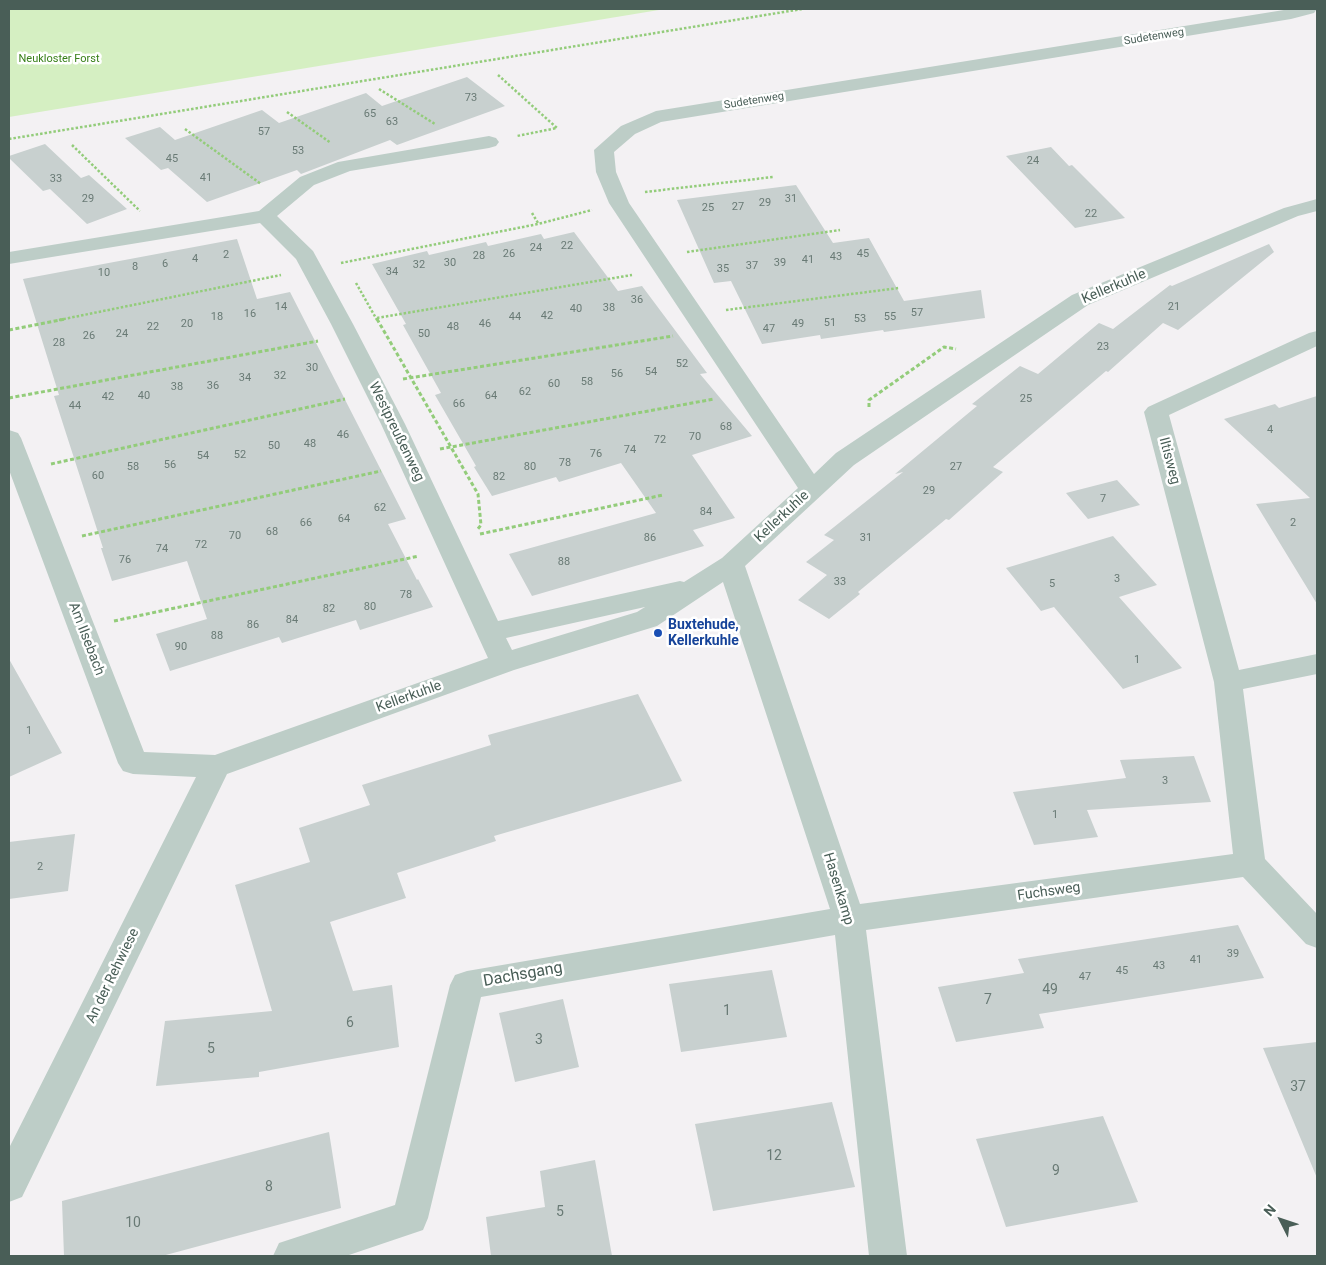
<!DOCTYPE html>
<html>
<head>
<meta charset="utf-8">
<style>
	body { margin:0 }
	#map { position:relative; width:1326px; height:1265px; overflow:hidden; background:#f3f1f3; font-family:Roboto,sans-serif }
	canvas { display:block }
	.frame { position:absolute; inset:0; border:10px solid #495e57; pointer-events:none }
	.north { position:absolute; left:1256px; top:1195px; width:50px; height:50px; -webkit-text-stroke:4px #fff; paint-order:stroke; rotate:311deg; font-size:14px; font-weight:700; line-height:20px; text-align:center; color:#495e57 }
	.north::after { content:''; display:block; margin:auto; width:18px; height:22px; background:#495e57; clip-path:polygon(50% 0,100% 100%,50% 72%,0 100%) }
</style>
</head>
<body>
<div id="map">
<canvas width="1326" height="1265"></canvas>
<div class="frame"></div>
<div class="north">N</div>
</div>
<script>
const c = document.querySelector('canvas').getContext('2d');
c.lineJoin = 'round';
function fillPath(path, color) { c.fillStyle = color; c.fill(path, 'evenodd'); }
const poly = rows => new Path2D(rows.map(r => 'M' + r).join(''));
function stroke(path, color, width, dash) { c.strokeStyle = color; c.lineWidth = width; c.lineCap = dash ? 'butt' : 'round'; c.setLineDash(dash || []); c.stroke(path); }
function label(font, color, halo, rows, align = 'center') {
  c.font = font + ' Roboto,sans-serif'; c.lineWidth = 5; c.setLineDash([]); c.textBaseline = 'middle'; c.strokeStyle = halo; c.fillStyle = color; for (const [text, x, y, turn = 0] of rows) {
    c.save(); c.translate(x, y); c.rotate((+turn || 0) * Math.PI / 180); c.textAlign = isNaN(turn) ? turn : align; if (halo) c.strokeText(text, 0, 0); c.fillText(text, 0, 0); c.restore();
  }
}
fillPath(poly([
	[9,9,665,9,9,117]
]), '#d5efc2');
fillPath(poly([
	[467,77,505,106,397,145,390,140,301,174,297,170,207,202,168,168,161,170,125,138,160,127,175,140,262,110,279,123,366,93,382,106],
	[45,144,81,178,89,175,127,209,87,224,50,189,43,191,9,158,9,156],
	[1051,147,1069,166,1072,165,1125,218,1075,228,1006,156],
	[796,185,833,243,869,238,904,301,981,290,985,318,884,332,883,330,821,339,820,335,762,344,731,281,714,283,677,200],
	[574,232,618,291,642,286,707,373,700,374,752,436,692,455,735,518,693,530,704,546,532,596,509,554,656,513,621,463,559,482,556,477,492,496,474,467,476,466,435,395,441,393,403,325,406,324,372,264,427,251,429,255,486,242,488,246,541,234,544,239],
	[237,239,257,299,290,292,406,519,388,524,417,580,418,579,433,607,360,630,356,620,282,643,279,637,170,671,156,634,207,619,187,561,112,581,101,548,103,548,54,396,59,395,23,279],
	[1269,244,1274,252,1178,330,1163,323,1108,372,1106,371,993,467,1003,472,949,520,946,519,858,592,860,594,829,619,798,600,827,575,806,562,834,540,824,535,903,472,895,474,977,406,972,404,1020,366,1038,374,1099,323,1113,329,1170,285,1172,286],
	[1317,396,1317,604,1256,504,1310,498,1224,419,1275,404,1279,408],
	[1117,480,1140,505,1088,519,1066,493],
	[1113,536,1157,585,1119,597,1182,668,1123,689,1054,607,1041,611,1006,568],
	[9,659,62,753,9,777],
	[638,694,682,781,494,836,496,841,397,873,406,898,330,922,353,991,392,985,399,1047,259,1072,259,1077,156,1086,165,1021,272,1011,235,885,310,862,299,828,370,805,362,785,491,745,488,735],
	[1194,756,1211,802,1087,810,1098,837,1034,845,1013,792,1126,778,1120,760],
	[75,834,68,891,9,899,9,842],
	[1238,925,1264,978,1039,1014,1044,1028,956,1042,938,987,1024,973,1018,959],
	[772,970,787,1037,681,1052,669,984],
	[563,999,579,1067,515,1082,499,1013],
	[1317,1042,1317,1178,1263,1048],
	[832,1102,855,1187,713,1211,695,1124],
	[1103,1116,1138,1202,1006,1227,976,1139],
	[329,1132,341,1208,162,1256,64,1256,62,1201],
	[595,1160,612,1256,491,1256,486,1217,545,1207,540,1171]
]), '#c8d0cf');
stroke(poly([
	[498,75,557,128,517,136],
	[379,89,435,124],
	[287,112,331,143],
	[185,129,261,184],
	[9,139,802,9],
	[72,145,140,211],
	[645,192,773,177],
	[532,213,538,223],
	[687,252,840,230],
	[341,263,538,224,592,210],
	[356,283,377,320],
	[726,310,899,288],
	[377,318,632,275],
	[59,320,281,275]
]), '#93cc7a', 2.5, [2.5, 2]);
stroke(poly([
	[377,319,478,494,481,525,477,530],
	[9,330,65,319],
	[403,379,673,336],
	[9,398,318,341],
	[869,407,869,400,944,347,956,349],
	[440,449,714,399],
	[51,464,345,399],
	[480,534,663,495],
	[82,536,381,471],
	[114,621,419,556]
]), '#93cc7a', 3, [4, 2.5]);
fillPath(poly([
	[1290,9,1317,9,1314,13,1291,19,661,122,635,134,614,152,616,172,629,203,814,474,836,453,1072,295,1284,208,1317,199,1317,211,1298,216,1088,305,854,465,745,566,860,904,1233,854,1214,682,1144,412,1148,407,1309,333,1317,331,1317,346,1169,415,1239,670,1317,654,1317,674,1243,689,1265,859,1317,914,1317,948,1306,944,1243,877,866,930,907,1256,869,1256,835,935,481,997,428,1218,423,1230,346,1256,273,1256,279,1243,395,1205,450,985,455,975,467,971,830,909,723,582,657,626,514,670,227,774,22,1197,9,1202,9,1148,196,777,133,774,123,771,118,763,9,470,9,430,18,433,21,438,144,752,215,755,488,658,381,424,331,324,296,259,260,223,9,264,9,252,259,211,300,177,338,162,489,136,496,138,499,142,496,146,489,148,350,171,314,185,277,216,313,251,353,324,405,424,498,621,680,581,684,582,722,558,798,488,609,203,596,172,594,150,621,126,656,111,1290,9],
	[645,607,637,612,512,650,506,638,645,607]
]), '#bdcdc7');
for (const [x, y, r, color] of [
	[658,633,5,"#1a4fb4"]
]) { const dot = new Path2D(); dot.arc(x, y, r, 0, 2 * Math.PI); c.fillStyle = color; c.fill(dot); stroke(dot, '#fff', 2); }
label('11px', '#495e57', '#fff', [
	["Sudetenweg",1154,37,-9],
	["Sudetenweg",754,101,-9]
]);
label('11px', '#39801a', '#fff', [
	["Neukloster Forst",59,59]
]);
label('11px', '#697a75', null, [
	["73",471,98],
	["65",370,114],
	["63",392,122],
	["57",264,132],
	["53",298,151],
	["45",172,159],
	["24",1033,161],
	["41",206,178],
	["33",56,179],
	["29",88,199],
	["31",791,199],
	["29",765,203],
	["27",738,207],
	["25",708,208],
	["22",1091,214],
	["22",567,246],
	["24",536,248],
	["26",509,254],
	["45",863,254],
	["2",226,255],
	["28",479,256],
	["43",836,257],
	["4",195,259],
	["41",808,260],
	["30",450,263],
	["39",780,263],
	["6",165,264],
	["32",419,265],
	["37",752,266],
	["8",135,267],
	["35",723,269],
	["34",392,272],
	["10",104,273],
	["36",637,300],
	["14",281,307],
	["21",1174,307],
	["38",609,308],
	["40",576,309],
	["57",917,313],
	["16",250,314],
	["42",547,316],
	["18",217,317],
	["44",515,317],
	["55",890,317],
	["53",860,319],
	["51",830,323],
	["20",187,324],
	["46",485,324],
	["49",798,324],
	["22",153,327],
	["48",453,327],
	["47",769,329],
	["24",122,334],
	["50",424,334],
	["26",89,336],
	["28",59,343],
	["23",1103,347],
	["52",682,364],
	["30",312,368],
	["54",651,372],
	["56",617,374],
	["32",280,376],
	["34",245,378],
	["58",587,382],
	["60",554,384],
	["36",213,386],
	["38",177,387],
	["62",525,392],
	["40",144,396],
	["64",491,396],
	["42",108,397],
	["25",1026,399],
	["66",459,404],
	["44",75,406],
	["68",726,427],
	["4",1270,430],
	["46",343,435],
	["70",695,437],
	["72",660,440],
	["48",310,444],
	["50",274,446],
	["74",630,450],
	["76",596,454],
	["52",240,455],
	["54",203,456],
	["78",565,463],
	["56",170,465],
	["58",133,467],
	["80",530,467],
	["27",956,467],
	["60",98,476],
	["82",499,477],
	["29",929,491],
	["7",1103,499],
	["62",380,508],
	["84",706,512],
	["64",344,519],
	["66",306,523],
	["2",1293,523],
	["68",272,532],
	["70",235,536],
	["86",650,538],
	["31",866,538],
	["72",201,545],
	["74",162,549],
	["76",125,560],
	["88",564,562],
	["3",1117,579],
	["33",840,582],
	["5",1052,584],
	["78",406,595],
	["80",370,607],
	["82",329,609],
	["84",292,620],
	["86",253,625],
	["88",217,636],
	["90",181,647],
	["1",1137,660],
	["1",29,731],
	["3",1165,781],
	["1",1055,815],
	["2",40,867],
	["39",1233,954],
	["41",1196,960],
	["43",1159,966],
	["45",1122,971],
	["47",1085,977]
]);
label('14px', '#495e57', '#fff', [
	["Kellerkuhle",1114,287,-23],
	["Westpreußenweg",396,432,64],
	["Iltisweg",1169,461,75],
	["Kellerkuhle",782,517,-43],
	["Am Ilsebach",86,639,69],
	["Kellerkuhle",409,697,-20],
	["Hasenkamp",838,889,73],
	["Fuchsweg",1049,892,-8],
	["An der Rehwiese",113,976,-64]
]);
label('bold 14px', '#164399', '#fff', [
	["Buxtehude,",668,625],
	["Kellerkuhle",668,641]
], 'left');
label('14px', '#697a75', null, [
	["49",1050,990],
	["7",988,1000],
	["1",727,1011],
	["6",350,1023],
	["3",539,1040],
	["5",211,1049],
	["37",1298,1087],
	["12",774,1156],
	["9",1056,1171],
	["8",269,1187],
	["5",560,1212],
	["10",133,1223]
]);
label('16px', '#495e57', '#fff', [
	["Dachsgang",523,975,-10]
]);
</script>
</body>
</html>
